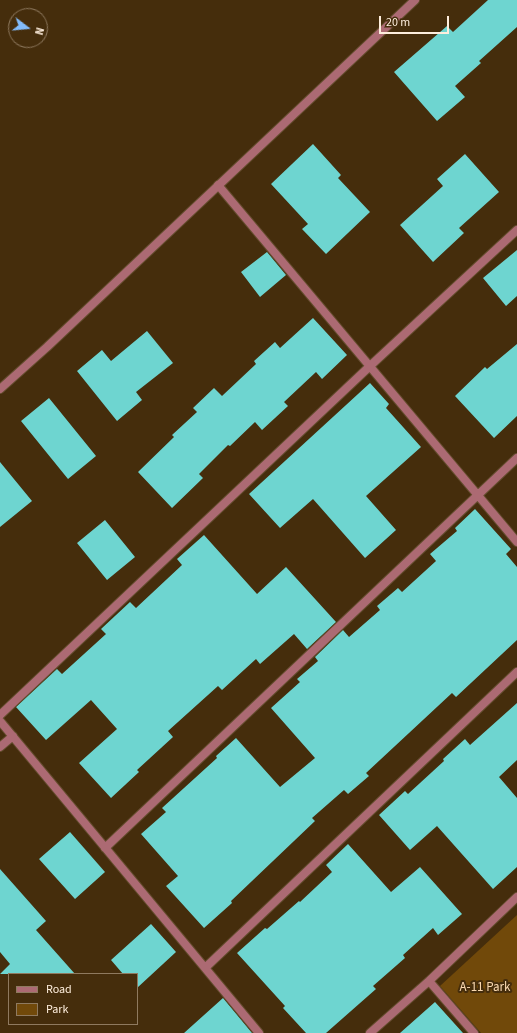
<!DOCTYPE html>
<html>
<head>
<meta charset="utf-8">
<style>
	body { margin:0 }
	#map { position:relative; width:517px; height:1033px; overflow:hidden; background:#452d0c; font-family:"Source Sans 3",sans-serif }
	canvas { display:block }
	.legend { position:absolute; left:8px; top:973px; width:130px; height:52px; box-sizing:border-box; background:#452d0c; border:1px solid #8f7a60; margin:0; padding:5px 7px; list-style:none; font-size:12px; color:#feeedd }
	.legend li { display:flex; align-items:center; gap:8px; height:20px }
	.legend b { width:20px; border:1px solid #8f7a60 }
	.north { position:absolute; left:8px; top:8px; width:40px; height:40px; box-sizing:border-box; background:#452d0c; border:1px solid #8f7a60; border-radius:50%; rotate:106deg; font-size:11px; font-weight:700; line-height:16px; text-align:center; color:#feeedd }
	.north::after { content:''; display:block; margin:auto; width:14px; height:18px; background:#83bcfb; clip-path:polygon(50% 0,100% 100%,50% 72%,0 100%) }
	.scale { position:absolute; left:379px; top:16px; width:70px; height:18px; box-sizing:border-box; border:2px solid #feeedd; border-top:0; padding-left:5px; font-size:12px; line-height:14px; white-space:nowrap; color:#feeedd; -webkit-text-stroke:3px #452d0c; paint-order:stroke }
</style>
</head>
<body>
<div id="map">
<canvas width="517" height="1033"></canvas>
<ul class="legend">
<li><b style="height:5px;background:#ac6a73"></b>Road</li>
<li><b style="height:11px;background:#71490a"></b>Park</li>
</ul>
<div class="north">N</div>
<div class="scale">20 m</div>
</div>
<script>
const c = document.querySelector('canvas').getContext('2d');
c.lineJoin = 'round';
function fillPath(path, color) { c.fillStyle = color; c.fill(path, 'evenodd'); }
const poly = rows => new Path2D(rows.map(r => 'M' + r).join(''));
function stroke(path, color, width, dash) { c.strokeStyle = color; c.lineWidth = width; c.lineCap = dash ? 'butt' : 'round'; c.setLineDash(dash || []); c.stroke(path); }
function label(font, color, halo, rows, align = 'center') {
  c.font = font + ' "Source Sans 3",sans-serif'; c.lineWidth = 4; c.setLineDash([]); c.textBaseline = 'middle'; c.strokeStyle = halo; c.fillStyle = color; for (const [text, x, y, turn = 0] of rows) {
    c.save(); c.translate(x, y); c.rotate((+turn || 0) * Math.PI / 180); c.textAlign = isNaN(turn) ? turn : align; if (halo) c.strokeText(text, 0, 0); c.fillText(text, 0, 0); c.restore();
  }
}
fillPath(poly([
	[517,915,517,1033,481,1033,440,986]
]), '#71490a');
fillPath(poly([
	[488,0,517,0,517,27,479,61,481,63,455,86,465,97,437,121,394,72,447,26,453,32],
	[313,144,341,175,338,178,370,212,326,254,302,229,308,224,271,184],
	[465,154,499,192,459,228,464,233,433,262,400,225,443,186,437,179],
	[517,250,517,296,506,306,483,278],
	[267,252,286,275,260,297,241,272],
	[313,318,347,355,322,379,316,372,284,402,288,406,262,430,255,422,230,446,228,445,199,474,203,478,172,508,138,472,174,437,172,435,197,412,193,408,214,388,222,396,256,364,254,361,275,342,280,348],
	[147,331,173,363,136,392,142,400,117,421,77,371,102,350,111,361],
	[517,344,517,416,494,438,455,396,485,367,487,369],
	[370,383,389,404,386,408,421,447,366,496,396,530,365,558,313,499,280,528,249,494],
	[49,398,96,456,68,479,21,421],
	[0,462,32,501,0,527],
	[475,509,511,549,506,554,517,567,517,640,456,697,452,693,366,773,369,776,348,794,344,790,312,818,315,821,231,901,232,903,204,928,166,886,178,876,141,834,166,812,162,808,217,758,216,756,236,738,280,787,315,758,271,708,300,682,297,679,318,661,315,657,343,630,349,637,380,610,377,606,398,588,402,592,436,561,430,554,457,531,455,528],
	[105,520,135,557,107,580,77,543],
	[204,535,257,594,286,567,336,622,307,649,294,634,260,664,256,659,222,690,218,686,168,731,173,737,137,770,139,772,111,798,79,763,117,729,91,700,46,740,16,707,57,669,62,674,106,634,101,629,130,602,136,608,182,565,177,559],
	[517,703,517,760,499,777,517,798,517,867,493,889,437,826,410,850,379,815,405,791,408,794,444,761,443,759,465,739,470,745],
	[70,832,105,872,75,899,39,859],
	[348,844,391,892,420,867,462,914,438,935,433,928,403,955,405,958,373,986,376,989,326,1033,306,1033,283,1008,285,1006,237,953,265,928,267,929,299,901,300,902,332,872,326,865],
	[0,869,46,921,36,930,75,974,0,974,10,964,0,952],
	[151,924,176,952,137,988,137,974,123,974,111,960],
	[223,998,252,1033,184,1033],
	[435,1002,463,1033,400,1033]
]), '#6ed5d0');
const minor = poly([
	[218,185,517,542],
	[0,715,370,366,517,230],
	[0,721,259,1033],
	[0,747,13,736],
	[105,848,517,458],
	[205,968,517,672],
	[429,981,474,1033],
	[370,1033,429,981,517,897]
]);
const tertiary = poly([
	[0,389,47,347,415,0]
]);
stroke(minor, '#634c2d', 10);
stroke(tertiary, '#634c2d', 10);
stroke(minor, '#ac6a73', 8);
stroke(tertiary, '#ac6a73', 8);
label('13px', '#f9d8b1', '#452d0c', [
	["A-11 Park",485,988]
]);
</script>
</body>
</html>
